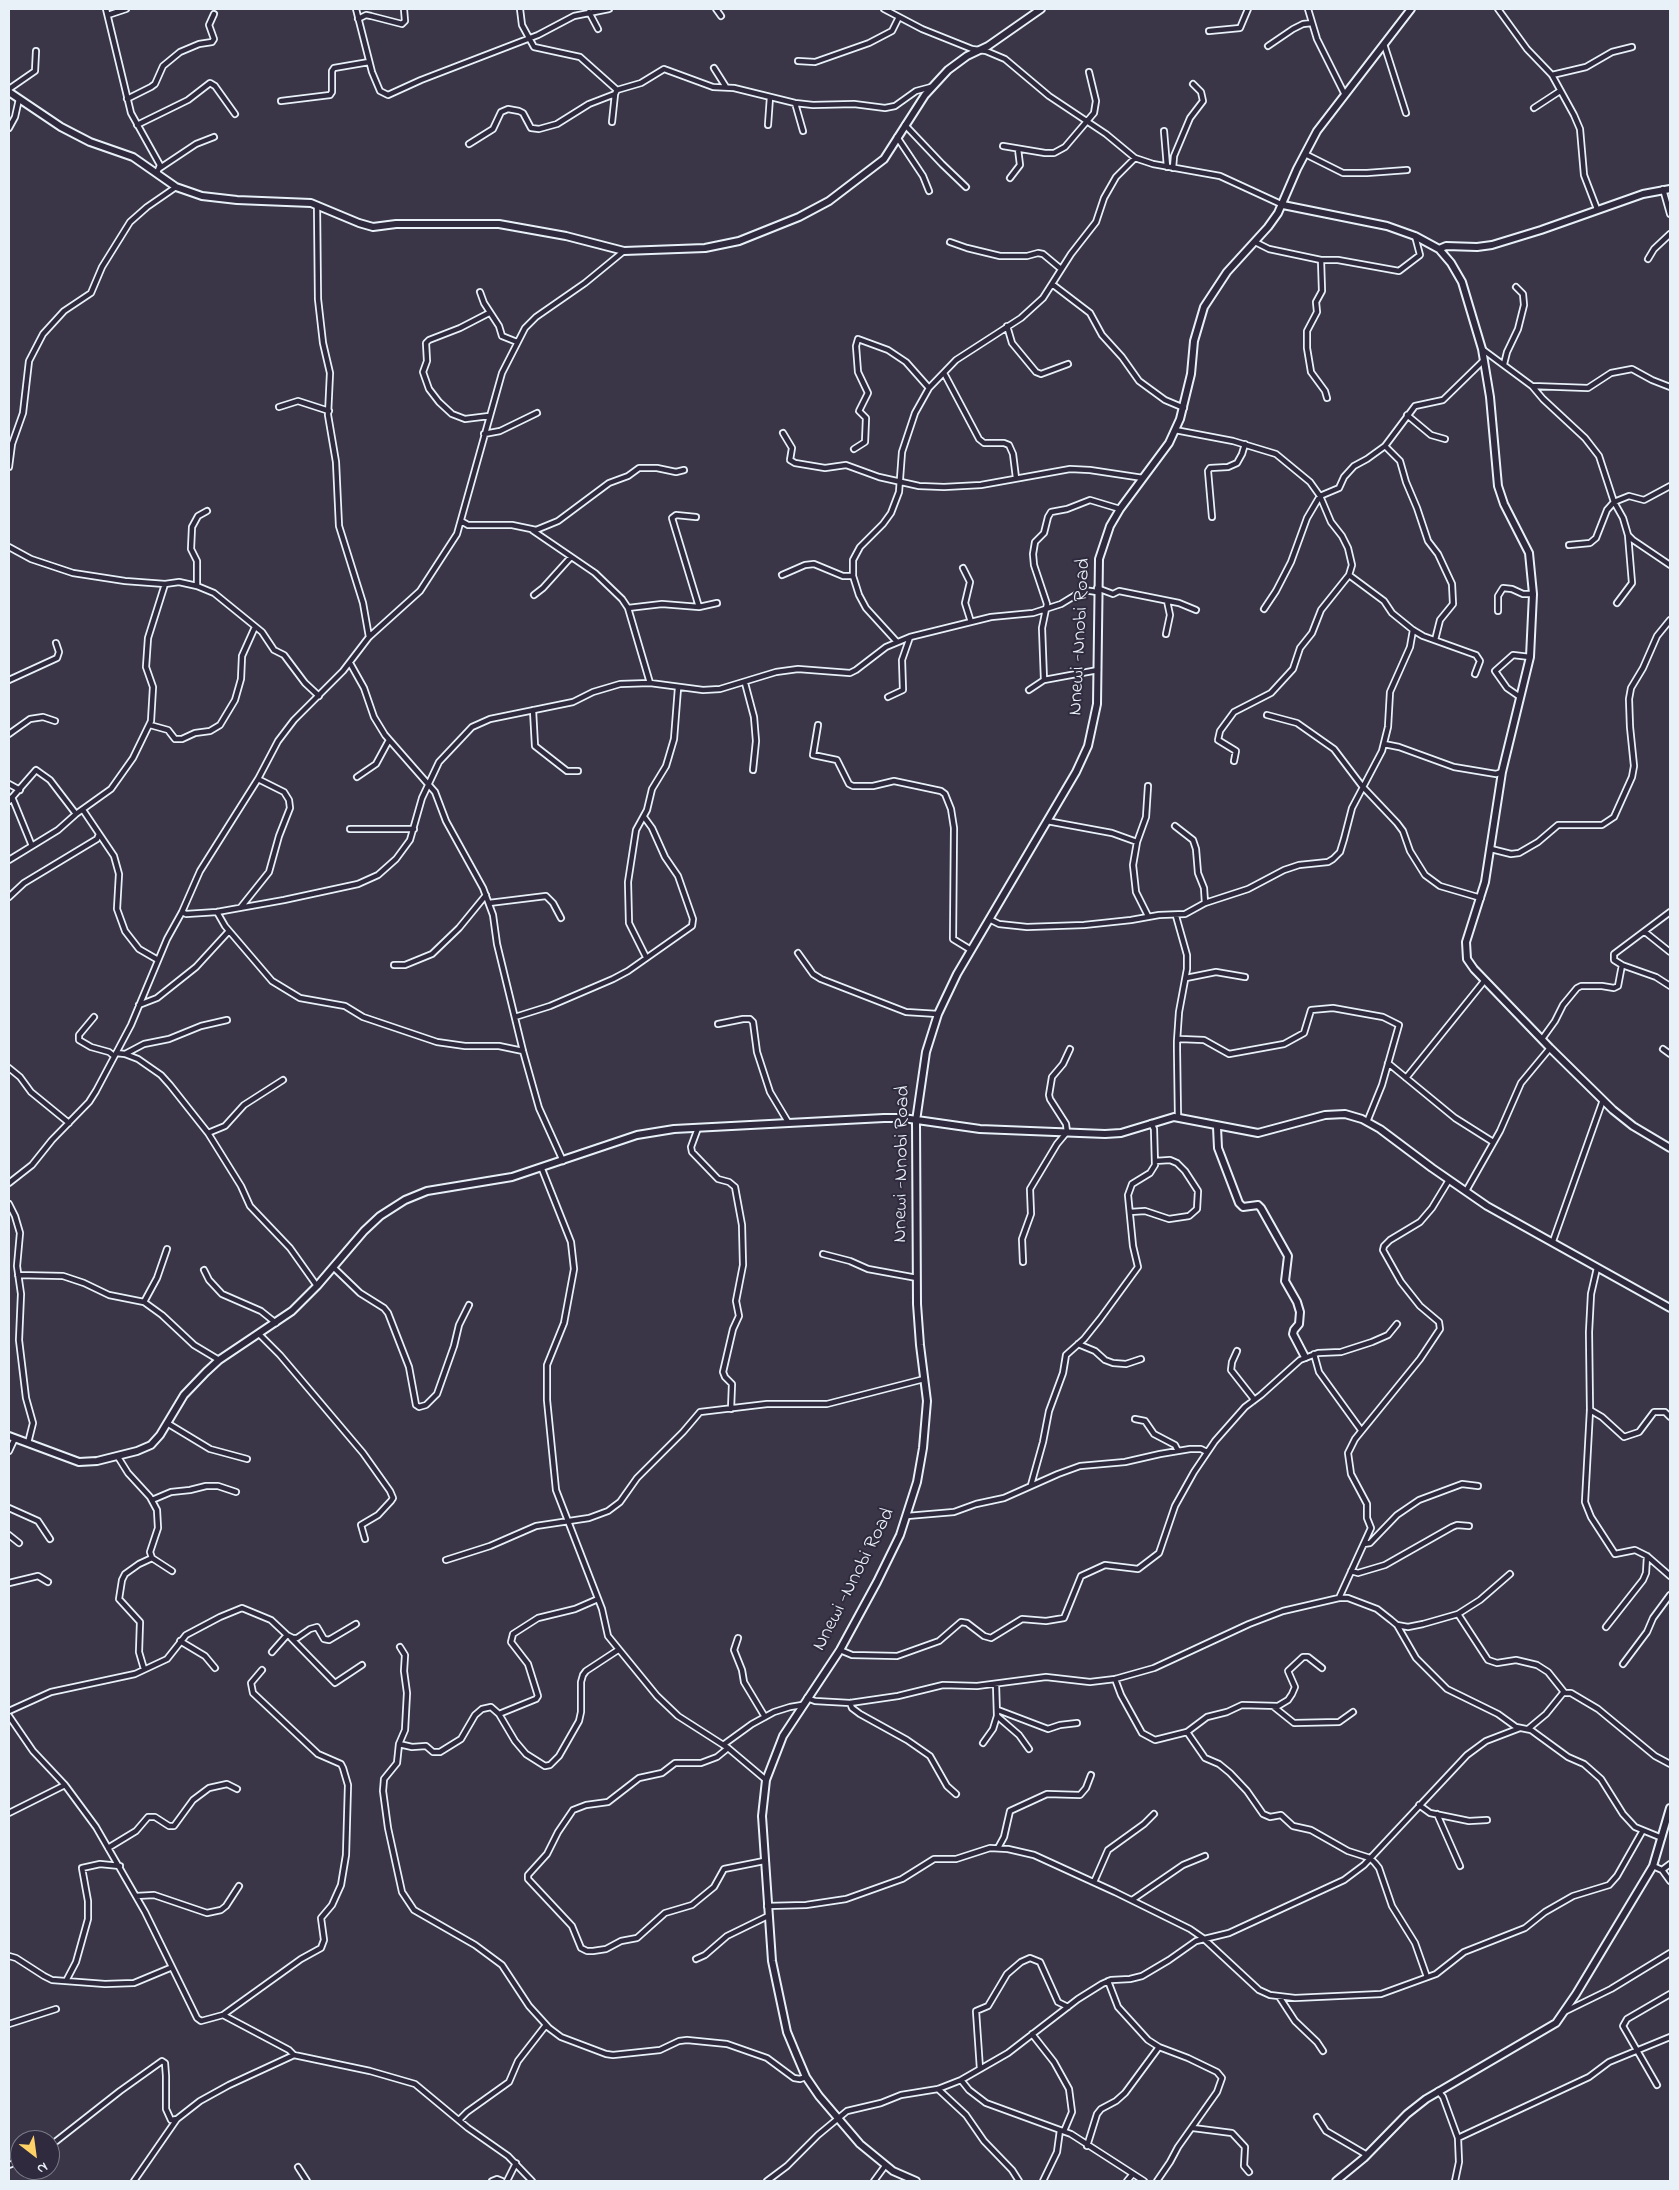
<!DOCTYPE html>
<html>
<head>
<meta charset="utf-8">
<style>
	body { margin:0 }
	#map { position:relative; width:1679px; height:2190px; overflow:hidden; background:#3a3648; font-family:"Indie Flower",sans-serif }
	canvas { display:block }
	.frame { position:absolute; inset:0; border:10px solid #e8f1f8; pointer-events:none }
	.north { position:absolute; left:10px; top:2130px; width:50px; height:50px; box-sizing:border-box; background:#2f2a3d; border:1px solid #797a88; border-radius:50%; rotate:150deg; font-size:14px; font-weight:700; line-height:20px; text-align:center; color:#e8f1f8 }
	.north::after { content:''; display:block; margin:auto; width:18px; height:22px; background:#ffd166; clip-path:polygon(50% 0,100% 100%,50% 72%,0 100%) }
</style>
</head>
<body>
<div id="map">
<canvas width="1679" height="2190"></canvas>
<div class="frame"></div>
<div class="north">N</div>
</div>
<script>
const c = document.querySelector('canvas').getContext('2d');
c.lineJoin = 'round';
const poly = rows => new Path2D(rows.map(r => 'M' + r).join(''));
function stroke(path, color, width, dash) { c.strokeStyle = color; c.lineWidth = width; c.lineCap = dash ? 'butt' : 'round'; c.setLineDash(dash || []); c.stroke(path); }
function label(font, color, halo, rows, align = 'center') {
  c.font = font + ' "Indie Flower",sans-serif'; c.lineWidth = 4; c.setLineDash([]); c.textBaseline = 'middle'; c.strokeStyle = halo; c.fillStyle = color; for (const [text, x, y, turn = 0] of rows) {
    c.save(); c.translate(x, y); c.rotate((+turn || 0) * Math.PI / 180); c.textAlign = isNaN(turn) ? turn : align; if (halo) c.strokeText(text, 0, 0); c.fillText(text, 0, 0); c.restore();
  }
}
const street = poly([
	[106,9,131,113,160,165,157,173],
	[356,9,372,72,380,91,388,95,421,80,538,35,574,16,609,9],
	[520,9,522,25,534,47,580,57,617,90,641,83,664,69,713,87,734,88,795,103,813,105,854,104,885,108,895,106,916,91,931,87],
	[716,9,721,16],
	[884,9,922,29,972,49,986,51,1005,59,1049,96,1106,134,1135,158,1153,164,1220,176,1283,205],
	[1308,9,1317,39,1345,95],
	[1498,9,1527,49,1552,75,1574,115,1580,129,1584,175,1597,209],
	[589,12,598,29],
	[108,15,126,9],
	[358,19,366,15,371,16,402,24,405,21,404,9],
	[1209,31,1240,28,1248,9],
	[1384,44,1406,113],
	[1268,46,1293,29,1303,24,1312,23],
	[798,61,815,62,869,43,892,31,899,17],
	[714,68,726,87],
	[1552,75,1586,67,1612,52,1632,47],
	[9,89,35,71,36,51],
	[127,99,151,87,155,84,163,66,180,52,199,44,212,42,214,39,209,25,214,14],
	[281,101,330,95,332,92,332,71,334,68,369,62],
	[795,103,803,131],
	[1534,108,1560,91],
	[612,122,615,94],
	[137,125,188,100,210,83,215,86,235,114],
	[768,125,770,97],
	[905,125,942,164,966,187],
	[9,128,15,117,19,99],
	[1164,131,1167,167],
	[897,137,923,176,929,191],
	[469,144,493,129,501,112,508,109,519,111,523,113,531,128,539,129,557,124,589,104,615,94,617,90],
	[1003,146,1045,153,1054,153,1065,147,1094,113,1096,101,1089,72],
	[1305,154,1343,173,1367,173,1407,170],
	[160,168,196,144,214,137],
	[1173,168,1174,156,1190,118,1203,101,1201,92,1193,84],
	[1010,178,1020,165,1018,149],
	[1663,189,1670,214],
	[317,205,318,299,323,343,330,373,328,415,336,462,339,526,363,603,369,637],
	[950,242,967,248,1000,256,1027,256,1038,253,1043,254,1061,269],
	[1255,242,1269,249,1321,260,1338,260,1399,271,1420,255,1415,236],
	[1648,259,1654,249,1670,234],
	[1321,260,1322,291,1316,302,1317,312,1307,331,1307,348,1311,372,1325,391,1327,398],
	[1052,284,1090,313,1102,335,1122,357,1139,381,1165,400,1184,408],
	[480,292,484,303,499,326,502,336,517,342],
	[1007,326,1012,343,1036,372,1041,374,1068,364],
	[1482,349,1532,386,1543,399,1585,438,1599,456,1614,502,1623,518,1628,535,1633,540,1670,565],
	[1504,364,1507,352,1518,329,1524,305,1523,294,1516,287],
	[944,373,979,439,984,443,1004,443,1009,445,1013,454,1016,478],
	[1532,386,1588,388,1611,373,1632,369,1652,380,1670,387],
	[279,407,298,401,329,411],
	[1407,415,1431,435,1445,439],
	[489,416,465,419,452,414,439,402,429,389,423,372,427,361,426,343,429,340,460,328,489,313],
	[1175,430,1233,441,1276,454,1310,482,1320,496,1331,522,1342,536,1348,548,1352,565,1349,575,1321,610,1312,633,1300,648,1293,669,1271,693,1234,712,1220,731,1218,740,1236,751,1234,761],
	[783,433,792,448,790,460,795,463,825,468,846,465,879,477,919,486,944,487,981,485,1070,469,1090,470,1143,478],
	[484,434,500,431,537,413],
	[1385,446,1400,461,1406,482,1417,508,1428,541,1438,554,1452,584,1453,604,1440,620,1435,640],
	[854,449,865,442,866,418,859,411,868,393,858,372,856,346,858,339,888,350,906,362,929,388],
	[9,467,12,444,23,413,29,361,43,334,64,311,91,293,102,267,130,222,147,207,176,187],
	[696,517,676,515,672,518,699,607],
	[1212,517,1208,471,1210,468,1228,467,1237,463,1242,454,1245,444],
	[461,521,468,525,512,525,536,530,558,521,609,483,628,476,639,468,657,468,676,472,684,470],
	[532,530,595,573,622,599,628,608,650,683],
	[1569,545,1590,543,1596,538,1607,510,1614,502,1629,496,1644,500,1670,486],
	[9,547,31,559,73,573,125,581,165,584,179,582,197,586,214,593,262,632,274,650,284,655,305,683,319,696],
	[963,568,970,582,965,603,971,622],
	[782,575,805,565,814,564,843,576,853,576],
	[1349,575,1384,601,1392,613,1413,630,1423,636,1476,655,1480,661,1475,674],
	[197,586,197,561,191,549,192,527,198,516,207,511],
	[1097,588,1113,594,1119,591,1179,603,1196,610],
	[534,595,543,588,571,557],
	[1617,603,1632,583,1628,535],
	[628,608,662,604,699,607,717,603],
	[1264,609,1276,591,1291,562,1307,518,1320,496,1339,488,1344,477,1354,466,1367,459,1385,446,1415,406,1443,400,1484,360],
	[1498,611,1498,596,1503,588,1512,589,1523,594,1533,594],
	[1166,634,1170,615,1167,601],
	[897,642,866,608,859,595,853,576,853,560,860,547,883,524,891,513,899,492,902,452,915,413,929,388,956,360,1021,318,1043,298,1071,254,1096,222,1104,198,1116,177,1135,158],
	[350,663,364,688,374,717,385,735,435,792,446,821,483,888,493,915,497,944,523,1051,539,1108,563,1161],
	[9,680,57,658,59,652,56,643],
	[1044,680,1042,628,1047,604,1034,565,1033,554,1035,542,1044,533,1048,517,1051,512,1067,509,1090,500,1120,509],
	[745,683,754,717,756,741,753,770],
	[1029,690,1044,680,1098,670],
	[888,697,903,690,902,660,910,637],
	[1520,697,1507,688,1495,671,1513,655,1530,657],
	[533,710,535,746,567,771,578,771],
	[1267,715,1297,723,1334,749,1362,786,1397,823,1403,831,1410,851,1425,875,1440,886,1481,898],
	[150,725,168,730,175,739,182,739,195,733,210,731,220,725,235,700,241,679,242,656,255,627],
	[818,725,813,755,837,760,849,784,853,786,873,786,894,781,941,791,945,794,951,809,954,828,953,939,971,950],
	[9,734,30,719,43,717,55,721],
	[1384,744,1399,747,1454,767,1496,774,1502,772],
	[357,777,376,764,389,740],
	[9,784,20,790],
	[12,797,32,846],
	[9,801,36,770,50,780,76,814],
	[83,810,114,856,119,874,117,909,125,931,139,949,158,960],
	[1047,821,1112,833,1137,842],
	[1175,826,1193,840,1196,849,1198,873,1204,888,1205,903],
	[350,829,414,829],
	[1491,849,1511,854,1519,853,1538,842,1558,825,1602,825,1614,817,1632,777,1634,766,1630,727,1629,699,1631,688,1643,668,1657,636,1670,620],
	[9,860,58,830,76,814,111,789,133,758,151,721,153,687,146,667,148,638,165,584],
	[9,897,24,883,97,839,99,834],
	[489,903,546,896,553,903,561,918],
	[241,907,269,872,279,836,290,808,289,800,284,792,258,779],
	[182,912,186,914,217,912,284,900,358,884,378,875,396,859,410,840,422,798,439,762,472,727,490,719,573,702,593,692,620,684,650,683,703,690,720,689,776,672,798,669,850,673,856,670,886,647,910,637,991,617,1033,613,1061,604,1084,590,1097,592],
	[217,912,225,926,272,981,300,998,345,1006,363,1017,437,1042,465,1046,499,1046,523,1051],
	[1148,916,1136,892,1133,865,1137,842,1146,817,1148,786],
	[1176,916,1187,955,1187,969,1179,1012,1177,1041],
	[989,919,999,924,1027,927,1084,925,1131,920,1159,915,1185,914,1205,903,1248,889,1284,870,1299,865,1328,862,1333,859,1340,852,1344,839,1352,808,1382,751,1388,727,1390,692,1410,647,1413,630],
	[1645,932,1670,952],
	[798,953,813,974,821,979,906,1012,938,1014],
	[646,957,629,923,628,882,636,830,647,810,652,789,666,766,669,756,674,739,678,688],
	[394,965,405,965,432,954,459,928,486,895],
	[1622,965,1656,977,1670,986],
	[1186,978,1216,972,1245,977],
	[139,1005,157,998,196,967,229,931],
	[94,1017,79,1035,79,1040,91,1047,109,1052,114,1056],
	[515,1017,550,1006,613,979,628,971,692,926,693,919,678,876,665,857,652,828,644,817],
	[718,1024,743,1019,750,1019,753,1022,757,1052,770,1092,788,1122],
	[1542,1039,1555,1021,1563,1005,1577,988,1581,986,1602,986,1614,988,1618,986,1622,965,1614,960,1614,954,1670,912],
	[1663,1049,1670,1054],
	[116,1053,125,1054,138,1059,161,1075,170,1085,208,1133,241,1186,250,1206,290,1248,317,1286],
	[125,1054,144,1044,169,1039,201,1026,227,1020],
	[1388,1063,1455,1118,1493,1142],
	[9,1068,20,1077,31,1092,69,1123],
	[1406,1078,1485,980],
	[1178,1117,1177,1050,1177,1041,1180,1039,1204,1040,1229,1054,1284,1044,1304,1033,1311,1010,1333,1008,1383,1017,1399,1025,1382,1085,1367,1122],
	[698,1128,691,1147,692,1152,718,1179,729,1182,735,1187,742,1225,743,1265,736,1301,739,1316,733,1329,723,1372,725,1377,732,1384,731,1409],
	[208,1133,225,1126,244,1105,283,1080],
	[542,1169,571,1242,574,1269,564,1323,547,1365,547,1400,556,1490,602,1609,608,1636,657,1696,678,1716,728,1748,766,1780],
	[9,1183,32,1165,52,1140,89,1102,96,1091,131,1025,167,939,182,912,200,871,258,779,278,741,294,720,343,671,369,637,420,591,457,534,502,373,525,328,536,317,585,283,624,251],
	[1466,1191,1500,1131,1521,1083,1550,1048],
	[9,1204,15,1216,20,1233,17,1266,21,1294,19,1340,26,1398,33,1423,28,1443],
	[1130,1212,1145,1211,1169,1219,1189,1216,1197,1209,1198,1191,1185,1171,1177,1163,1170,1160,1155,1161],
	[1553,1241,1603,1100],
	[823,1254,850,1261,868,1269,917,1278],
	[1023,1262,1022,1239,1031,1214,1030,1189,1057,1144,1067,1132,1066,1124,1050,1099,1049,1095,1052,1077,1063,1064,1070,1049],
	[333,1267,360,1293,384,1308,388,1313,409,1367,416,1405,419,1407,426,1405,437,1394,454,1346,459,1325,469,1305],
	[1597,1268,1591,1294,1589,1332,1590,1410,1585,1502,1591,1517,1615,1554,1635,1550,1647,1556,1670,1576],
	[204,1270,209,1280,222,1294,261,1311,276,1323],
	[18,1275,63,1276,84,1283,109,1295,144,1302,162,1315,194,1345,219,1360],
	[144,1302,157,1278,167,1249],
	[259,1334,280,1355,363,1453,390,1491,393,1498,391,1501,378,1515,361,1525,365,1539],
	[1078,1344,1095,1351,1105,1360,1113,1363,1126,1364,1141,1359],
	[1237,1351,1232,1362,1231,1370,1253,1398,1253,1401],
	[1314,1354,1319,1372,1361,1430],
	[1590,1410,1602,1417,1624,1437,1639,1432,1654,1412,1665,1412,1670,1417],
	[1135,1419,1145,1421,1154,1434,1175,1445,1178,1451],
	[167,1423,210,1449,247,1459],
	[9,1451,15,1438],
	[118,1457,128,1473,150,1497,157,1510,158,1528,150,1552,152,1558,172,1571],
	[1031,1485,1043,1442,1049,1411,1063,1373,1066,1355,1084,1339,1100,1319,1138,1267,1133,1246,1128,1195,1132,1184,1150,1173,1155,1165,1154,1129,1151,1123],
	[152,1500,171,1492,190,1490,206,1486,218,1486,236,1492],
	[9,1508,38,1521,50,1539],
	[907,1516,954,1512,976,1504,1004,1498,1058,1474,1080,1466,1125,1462,1160,1454,1190,1449,1201,1449,1207,1452],
	[9,1535,19,1543],
	[1364,1544,1370,1543,1397,1515,1419,1500,1462,1484,1478,1486],
	[446,1560,490,1546,536,1526,589,1518,608,1511,620,1502,637,1478,683,1432,700,1412,767,1404,827,1404,924,1379],
	[1351,1571,1358,1573,1385,1565,1452,1527,1457,1525,1469,1526],
	[9,1583,38,1576,48,1582],
	[1339,1598,1371,1528,1367,1518,1367,1504,1351,1474,1348,1453,1355,1439,1420,1359,1440,1329,1439,1322,1420,1306,1401,1282,1383,1250,1384,1246,1390,1240,1420,1222,1432,1208,1449,1180],
	[1458,1614,1488,1660,1497,1663,1516,1660,1537,1665,1548,1672,1564,1692],
	[1397,1625,1408,1627,1423,1624,1458,1614,1480,1600,1510,1574],
	[1606,1627,1643,1580,1646,1573,1647,1556],
	[291,1638,335,1683,362,1665],
	[738,1638,734,1650,742,1670,744,1682,765,1717],
	[180,1641,205,1656,215,1668],
	[400,1647,405,1655,404,1671,407,1693,405,1730,399,1744,397,1763,384,1779,383,1791,388,1828,402,1892,414,1910,475,1945,502,1965,529,2006,549,2028,561,2037,606,2054,613,2055,660,2050,679,2041,687,2040,727,2044,767,2058,794,2078,800,2079,806,2077],
	[840,1650,852,1655,897,1656,939,1641,961,1622,967,1623,984,1636,991,1638,1022,1619,1046,1621,1064,1618,1081,1576,1105,1565,1138,1569,1159,1553,1175,1506,1194,1472,1215,1441,1245,1407,1261,1395,1300,1360,1318,1353,1341,1352,1372,1342,1388,1335,1397,1324],
	[272,1652,287,1635],
	[1623,1664,1647,1632,1653,1618,1670,1595],
	[144,1669,139,1652,140,1622,119,1599,122,1580,125,1574,139,1564,152,1558],
	[1115,1679,1121,1695,1142,1733,1155,1740,1187,1732,1207,1717,1227,1712,1242,1705,1278,1706,1288,1700,1292,1694,1295,1687,1288,1671,1303,1657,1308,1657,1322,1668],
	[807,1698,815,1701,850,1703,898,1696,943,1685,977,1686,1046,1677,1090,1682,1115,1679,1154,1668,1249,1624,1283,1611,1339,1598,1348,1598,1377,1609,1391,1620,1397,1625,1416,1658,1447,1689,1498,1714,1516,1727,1531,1730,1568,1757,1584,1764,1601,1779,1623,1814,1635,1827,1662,1838],
	[850,1703,852,1708,860,1714,907,1740,930,1756,947,1786,956,1794],
	[1274,1707,1294,1723,1339,1722,1353,1712],
	[998,1710,1048,1729,1060,1725,1077,1723],
	[9,1711,51,1692,135,1674,167,1659,186,1635,220,1617,242,1608,271,1620,287,1635,293,1638,297,1638,310,1629,317,1627,324,1639,329,1640,356,1624],
	[499,1714,536,1699,538,1696,528,1664,511,1642,513,1634,538,1618,575,1609,598,1599],
	[9,1716,33,1751,65,1785,96,1827,145,1912,197,2018,201,2021,223,2015,289,2050,294,2055,370,2071,415,2084,468,2128,508,2156,532,2181],
	[997,1716,1019,1735,1029,1749],
	[1528,1729,1546,1714,1563,1693,1571,1693,1598,1709,1655,1756,1670,1764],
	[1187,1732,1205,1758,1219,1764,1230,1773,1247,1791,1263,1814,1270,1817,1281,1815,1293,1826,1311,1830,1348,1851,1370,1858,1375,1863,1379,1868,1392,1906,1415,1943,1427,1977],
	[983,1743,993,1729,997,1716,996,1684],
	[399,1744,412,1747,426,1746,433,1752,440,1752,461,1739,475,1715,482,1709,491,1707,499,1714,515,1741,526,1754,545,1766,550,1765,559,1756,579,1721,581,1712,581,1682,583,1675,586,1671,618,1650],
	[723,1745,752,1724,774,1712,790,1707,802,1705],
	[728,1748,717,1757,701,1763,675,1763,662,1773,639,1778,608,1802,586,1805,573,1810,558,1832,547,1854,528,1875,528,1879,572,1926,581,1948,587,1951,593,1951,606,1949,621,1941,637,1938,665,1913,692,1905,714,1887,724,1869,764,1861],
	[1419,1805,1430,1813,1469,1821,1487,1820],
	[9,1813,65,1785],
	[1437,1814,1460,1866],
	[108,1848,136,1831,148,1817,155,1817,169,1826,174,1826,193,1800,209,1788,227,1784,237,1789],
	[998,1848,1004,1837,1010,1811,1047,1794,1080,1795,1086,1788,1091,1775],
	[1653,1866,1662,1870,1670,1881],
	[1662,1870,1670,1864],
	[1094,1882,1108,1850,1144,1824,1154,1814],
	[136,1896,154,1895,207,1913,221,1910,226,1906,239,1886],
	[1132,1900,1183,1865,1205,1856],
	[767,1906,806,1905,846,1899,902,1879,934,1859,956,1859,990,1848,1008,1849,1034,1855,1115,1892,1190,1929,1203,1938,1259,1990,1270,1995,1295,1998,1381,1994,1436,1974,1464,1952,1525,1928,1545,1912,1573,1896,1609,1885,1617,1876,1642,1832],
	[9,1956,16,1958,44,1976,52,1980,105,1984,134,1983,170,1968],
	[696,1959,705,1955,727,1936,768,1916],
	[66,1981,76,1962,88,1919,88,1901,82,1868,100,1864,120,1866],
	[1108,1981,1118,2007,1148,2040,1159,2047,1188,2058,1217,2072,1222,2078,1217,2092,1178,2147,1170,2162,1157,2181],
	[1280,1998,1295,2021,1317,2042,1323,2051],
	[1566,2011,1611,1989,1670,1953],
	[223,2015,301,1959,321,1948,324,1940,321,1918,332,1905,341,1885,346,1855,348,1785,343,1768,341,1764,318,1754,253,1693,251,1683,262,1670],
	[9,2024,56,2009],
	[1032,2034,1054,2062,1069,2089,1072,2112,1064,2131],
	[980,2069,976,2011,988,2006,1007,1974,1021,1962,1030,1958,1040,1962,1058,2002,1068,2007],
	[961,2080,969,2090,986,2103,1071,2134,1144,2181],
	[1657,2085,1623,2026,1627,2019,1670,1994],
	[938,2089,966,2115,984,2141,1012,2170,1019,2181],
	[1438,2091,1443,2097,1458,2138,1459,2162,1455,2181],
	[1317,2117,1326,2131,1367,2155],
	[459,2120,467,2112,509,2082,518,2061,546,2025],
	[1193,2128,1232,2133,1245,2147,1244,2166,1249,2172],
	[1458,2138,1589,2077,1609,2062,1670,2037],
	[50,2146,120,2091,162,2061,165,2063,166,2076,166,2109,171,2120,177,2119],
	[1087,2146,1097,2114,1101,2109,1116,2101,1125,2093,1159,2047],
	[9,2165,20,2161],
	[298,2167,307,2181],
	[134,2181,177,2119,200,2101,229,2085,294,2055],
	[492,2181,497,2179,502,2181],
	[507,2181,516,2163],
	[767,2181,787,2166,818,2135,847,2111,881,2103,901,2095,938,2089,961,2080,1008,2053,1078,1999,1102,1984,1111,1980,1130,1979,1142,1976,1169,1960,1196,1941,1229,1933,1344,1880,1364,1865,1467,1755,1486,1741,1520,1728],
	[874,2181,885,2166],
	[1043,2181,1057,2152,1060,2130],
	[1127,2181,1132,2175]
]);
const secondary = poly([
	[9,92,61,127,90,142,133,157,176,187,202,196,237,200,311,203,359,223,373,227,396,224,499,224,566,236,624,251,705,248,739,241,799,217,829,201,884,159,925,95,948,70,967,56,988,46,1041,9],
	[1283,205,1387,226,1415,236,1439,249,1451,263,1462,282,1482,349,1490,397,1498,486,1504,504,1529,553,1533,594,1530,657,1502,772,1485,882,1466,942,1467,959,1474,969,1550,1048,1613,1110,1633,1126,1670,1148],
	[1439,249,1446,246,1477,247,1492,245,1541,230,1643,194,1670,189],
	[1217,1127,1218,1148,1239,1203,1243,1207,1258,1205,1261,1208,1288,1256,1285,1281,1297,1302,1300,1312,1299,1324,1294,1330,1293,1334,1305,1357],
	[9,1436,79,1462,97,1461,137,1451,151,1445,160,1435,184,1395,206,1372,219,1360,292,1311,317,1286,364,1231,380,1216,405,1200,427,1191,512,1177,637,1135,674,1129,884,1118,903,1118,980,1129,1105,1134,1121,1133,1174,1117,1258,1133,1325,1115,1345,1114,1362,1119,1380,1129,1432,1168,1487,1206,1670,1308],
	[916,2181,893,2171,860,2144,819,2096,806,2077,797,2056,787,2032,772,1961,762,1816,766,1780,783,1736,840,1650,877,1582,900,1535,917,1482,923,1448,927,1401,920,1345,917,1304,916,1121,926,1052,938,1014,957,974,1076,772,1088,746,1097,704,1099,559,1110,526,1120,509,1169,443,1180,419,1191,374,1194,341,1204,307,1227,272,1268,227,1278,213,1297,169,1317,131,1411,9],
	[1336,2181,1364,2158,1407,2114,1426,2099,1556,2023,1576,1994,1653,1866,1670,1808]
]);
stroke(street, '#e8f1f8', 8);
stroke(secondary, '#e8f1f8', 10);
stroke(street, '#2f2a3d', 4.5);
stroke(secondary, '#2f2a3d', 6);
label('20px', '#e8f1f8', '#2f2a3d', [
	["Nnewi -Nnobi Road",1081,637,-87],
	["Nnewi -Nnobi Road",903,1164,-89],
	["Nnewi -Nnobi Road",855,1580,-63]
]);
</script>
</body>
</html>
